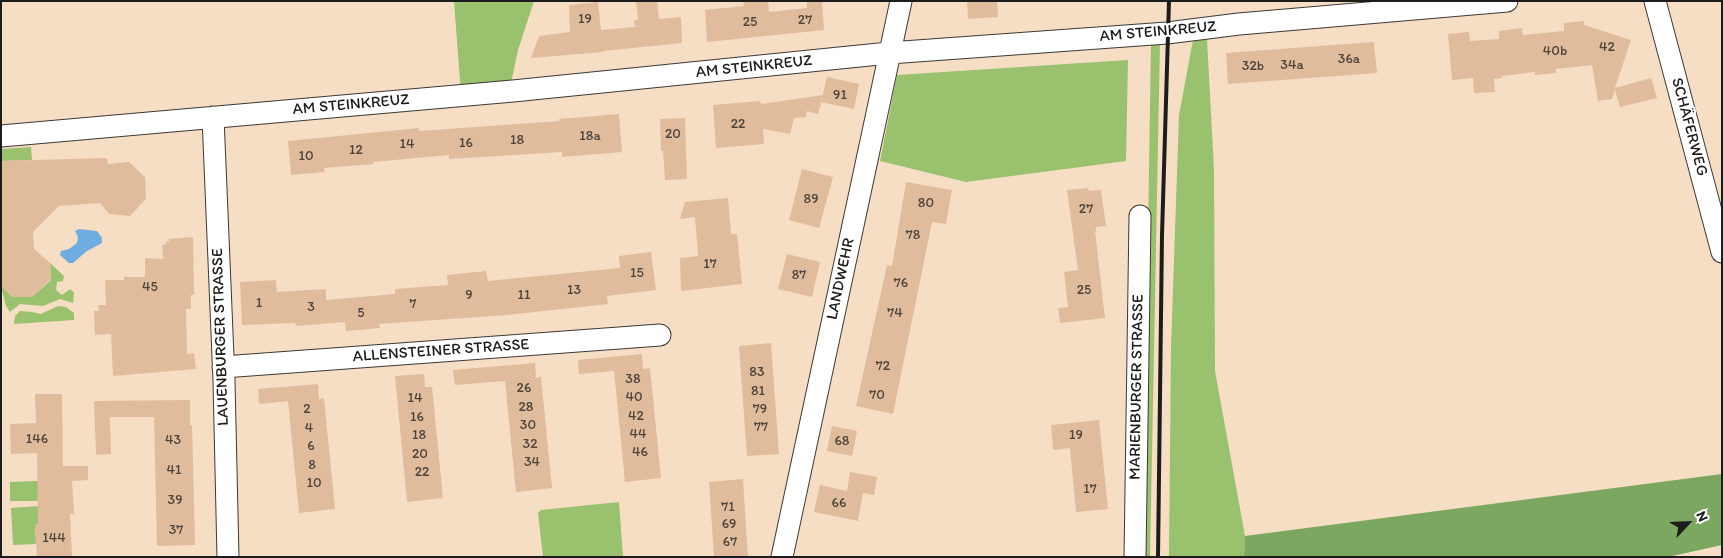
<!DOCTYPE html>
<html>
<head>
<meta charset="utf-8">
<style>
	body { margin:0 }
	#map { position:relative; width:1723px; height:558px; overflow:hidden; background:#f5dec4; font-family:Itim,sans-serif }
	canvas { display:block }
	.frame { position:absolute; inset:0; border:2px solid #1c1c1c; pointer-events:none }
	.north { position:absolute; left:1663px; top:498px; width:50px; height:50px; -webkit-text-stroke:4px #fff; paint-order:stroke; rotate:65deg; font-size:14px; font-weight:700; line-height:20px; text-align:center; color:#1c1c1c }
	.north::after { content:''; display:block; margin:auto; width:18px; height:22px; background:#1c1c1c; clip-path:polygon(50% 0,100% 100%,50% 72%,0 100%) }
</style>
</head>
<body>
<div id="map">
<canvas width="1723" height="558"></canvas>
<div class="frame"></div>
<div class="north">N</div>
</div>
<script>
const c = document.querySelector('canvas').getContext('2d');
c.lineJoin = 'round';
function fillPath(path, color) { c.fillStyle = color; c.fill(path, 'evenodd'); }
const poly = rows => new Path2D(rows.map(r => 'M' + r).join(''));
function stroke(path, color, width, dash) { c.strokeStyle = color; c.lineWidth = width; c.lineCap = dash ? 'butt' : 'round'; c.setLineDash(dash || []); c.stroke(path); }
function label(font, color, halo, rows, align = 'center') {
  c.font = font + ' Itim,sans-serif'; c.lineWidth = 4; c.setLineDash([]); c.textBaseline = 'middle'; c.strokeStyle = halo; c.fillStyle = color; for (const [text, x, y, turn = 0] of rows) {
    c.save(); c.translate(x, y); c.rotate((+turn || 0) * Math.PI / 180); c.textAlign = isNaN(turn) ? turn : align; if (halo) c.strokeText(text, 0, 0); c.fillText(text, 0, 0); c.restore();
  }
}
fillPath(poly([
	[454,1,534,1,518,50,510,88,461,94],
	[1207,39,1214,170,1215,371,1245,536,1244,557,1169,557,1171,347,1179,115,1193,40],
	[1151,41,1160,41,1150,557,1143,557],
	[1128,60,1126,161,966,182,880,161,897,75],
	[31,147,32,160,1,161,1,149],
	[50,263,64,276,63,281,57,282,56,290,62,295,70,289,74,292,73,303,60,299,43,306,20,304,10,312,6,306,1,286,12,297,32,297,51,280],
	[58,306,66,307,74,313,74,320,14,324,15,316,20,311,32,312,41,314],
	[38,481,38,501,10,501,10,482],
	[619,502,623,557,543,557,538,513,541,510],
	[39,506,40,524,35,525,36,544,13,545,11,508]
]), '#9ac16d');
fillPath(poly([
	[1722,474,1722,545,1668,557,1244,557,1245,536]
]), '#7ba760');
fillPath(poly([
	[79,229,97,231,102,238,102,243,87,251,73,263,69,263,60,255,61,251,69,249,77,243,78,237,75,231]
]), '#6face1');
fillPath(poly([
	[636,1,657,1,659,19,681,17,682,43,603,51,603,52,531,58,539,36,570,32,569,5,598,2,601,30,635,27,634,20,638,20],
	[743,1,768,1,769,12,807,8,807,1,822,1,824,30,707,42,705,10,744,6],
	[967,1,997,1,998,17,968,19],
	[1584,21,1584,25,1631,40,1615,88,1651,78,1657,98,1620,107,1615,90,1612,99,1598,101,1592,65,1556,69,1556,73,1535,75,1535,72,1502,76,1502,78,1494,79,1495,92,1474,93,1473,78,1452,80,1448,34,1469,32,1470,41,1499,39,1499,31,1522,28,1523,35,1564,31,1564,23],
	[1374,42,1377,73,1228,84,1226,53],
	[827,77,859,84,854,109,821,102],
	[823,95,818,114,807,111,806,117,794,118,790,134,763,129,764,144,716,148,713,105,760,101,761,104],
	[619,114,622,152,562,157,562,152,449,159,449,155,373,162,374,164,324,168,325,172,291,175,288,141,419,128,419,131,559,121,559,119],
	[685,118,687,179,665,180,663,151,661,151,660,119],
	[107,158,108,164,129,162,145,177,146,199,130,216,109,214,100,203,59,206,33,232,34,249,50,263,51,279,32,297,12,297,1,286,1,161],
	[802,169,833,177,819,228,789,220],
	[906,182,952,190,946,224,932,222,893,414,856,406,887,265,892,266],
	[1088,188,1089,191,1101,190,1106,226,1096,227,1096,231,1095,231,1105,318,1060,323,1058,308,1068,307,1064,272,1078,270,1067,190],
	[728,198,731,234,737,234,742,284,681,291,680,258,698,256,695,217,680,219,685,202],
	[193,237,194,295,191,295,191,309,186,309,187,354,194,353,196,369,113,376,111,334,95,335,94,311,99,311,98,305,106,305,105,280,124,280,124,277,145,277,145,258,163,259,162,245,166,244,166,242,169,241,169,239],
	[651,252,656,290,607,296,608,304,507,315,379,324,380,328,346,331,345,322,296,326,295,323,242,325,240,282,276,280,277,292,326,289,326,300,395,294,395,289,448,285,447,275,486,271,488,281,620,268,619,256],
	[787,254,820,262,812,297,778,289],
	[771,343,779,454,747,456,739,346],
	[642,354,643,369,650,368,661,478,625,482,614,371,579,374,578,360],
	[535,363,536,378,541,377,552,488,516,492,505,381,455,385,453,370],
	[424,374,425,387,432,387,443,498,407,502,395,376],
	[318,384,319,399,324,398,335,509,299,513,288,401,259,404,258,389],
	[35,394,62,394,63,466,88,466,88,480,72,481,74,514,70,514,72,557,37,557,35,525,38,524,37,453,11,454,10,424,36,423],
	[190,400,190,425,192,425,195,545,157,546,154,417,110,417,111,454,96,455,94,401],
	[1099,420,1108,509,1076,512,1070,448,1053,450,1051,425],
	[832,426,857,431,852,456,827,451],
	[850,472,877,477,874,495,863,493,858,521,814,512,820,485,847,491],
	[743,479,748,557,714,557,709,482]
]), '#e1bc9c');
const minor = poly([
	[1655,1,1722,252],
	[213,117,224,381,228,557],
	[1,136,513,91,889,53,1167,33,1239,24,1507,1],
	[223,367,660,335],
	[782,557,901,1],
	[1135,557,1140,216]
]);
stroke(minor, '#3d3935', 23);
stroke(minor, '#fff', 21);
stroke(poly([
	[1158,557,1162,235,1169,1]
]), '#1c1c1c', 4);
label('14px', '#4d443c', null, [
	["19",585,19],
	["27",805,20],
	["25",750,22],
	["42",1607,47],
	["40b",1555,51],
	["36a",1349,59],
	["34a",1292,65],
	["32b",1253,66],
	["91",840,95],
	["22",738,124],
	["20",673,134],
	["18a",590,136],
	["18",517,140],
	["16",466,143],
	["14",407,144],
	["12",356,150],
	["10",306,156],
	["89",811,199],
	["80",926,203],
	["27",1086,209],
	["78",913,235],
	["17",710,264],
	["15",637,273],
	["87",799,275],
	["76",901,283],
	["45",150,287],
	["13",574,290],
	["25",1084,290],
	["9",469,295],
	["11",524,295],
	["1",259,303],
	["7",413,304],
	["3",311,307],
	["5",361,313],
	["74",895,313],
	["72",883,366],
	["83",757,372],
	["38",633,379],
	["26",524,388],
	["81",758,391],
	["70",877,395],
	["40",634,397],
	["14",415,398],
	["28",526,407],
	["2",307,409],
	["79",760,409],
	["42",636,416],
	["16",417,417],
	["30",528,425],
	["77",761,427],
	["4",309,428],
	["44",638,434],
	["18",419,435],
	["19",1076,435],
	["146",37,439],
	["43",173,440],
	["68",842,441],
	["32",530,444],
	["6",311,446],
	["46",640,452],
	["20",420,454],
	["34",532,462],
	["8",312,465],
	["41",174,470],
	["22",422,472],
	["10",314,483],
	["17",1090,489],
	["39",175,500],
	["66",839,503],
	["71",728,507],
	["69",729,524],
	["37",176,530],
	["144",54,538],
	["67",730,542]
]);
label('16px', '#1c1c1c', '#fff', [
	["AM STEINKREUZ",1158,32,-5],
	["AM STEINKREUZ",754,67,-6],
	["AM STEINKREUZ",351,105,-5],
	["SCHÄFERWEG",1689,127,75],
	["LANDWEHR",841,279,-78],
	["LAUENBURGER STRASSE",221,337,-92],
	["ALLENSTEINER STRASSE",441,351,-4],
	["MARIENBURGER STRASSE",1137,387,-89]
]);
</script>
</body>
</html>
